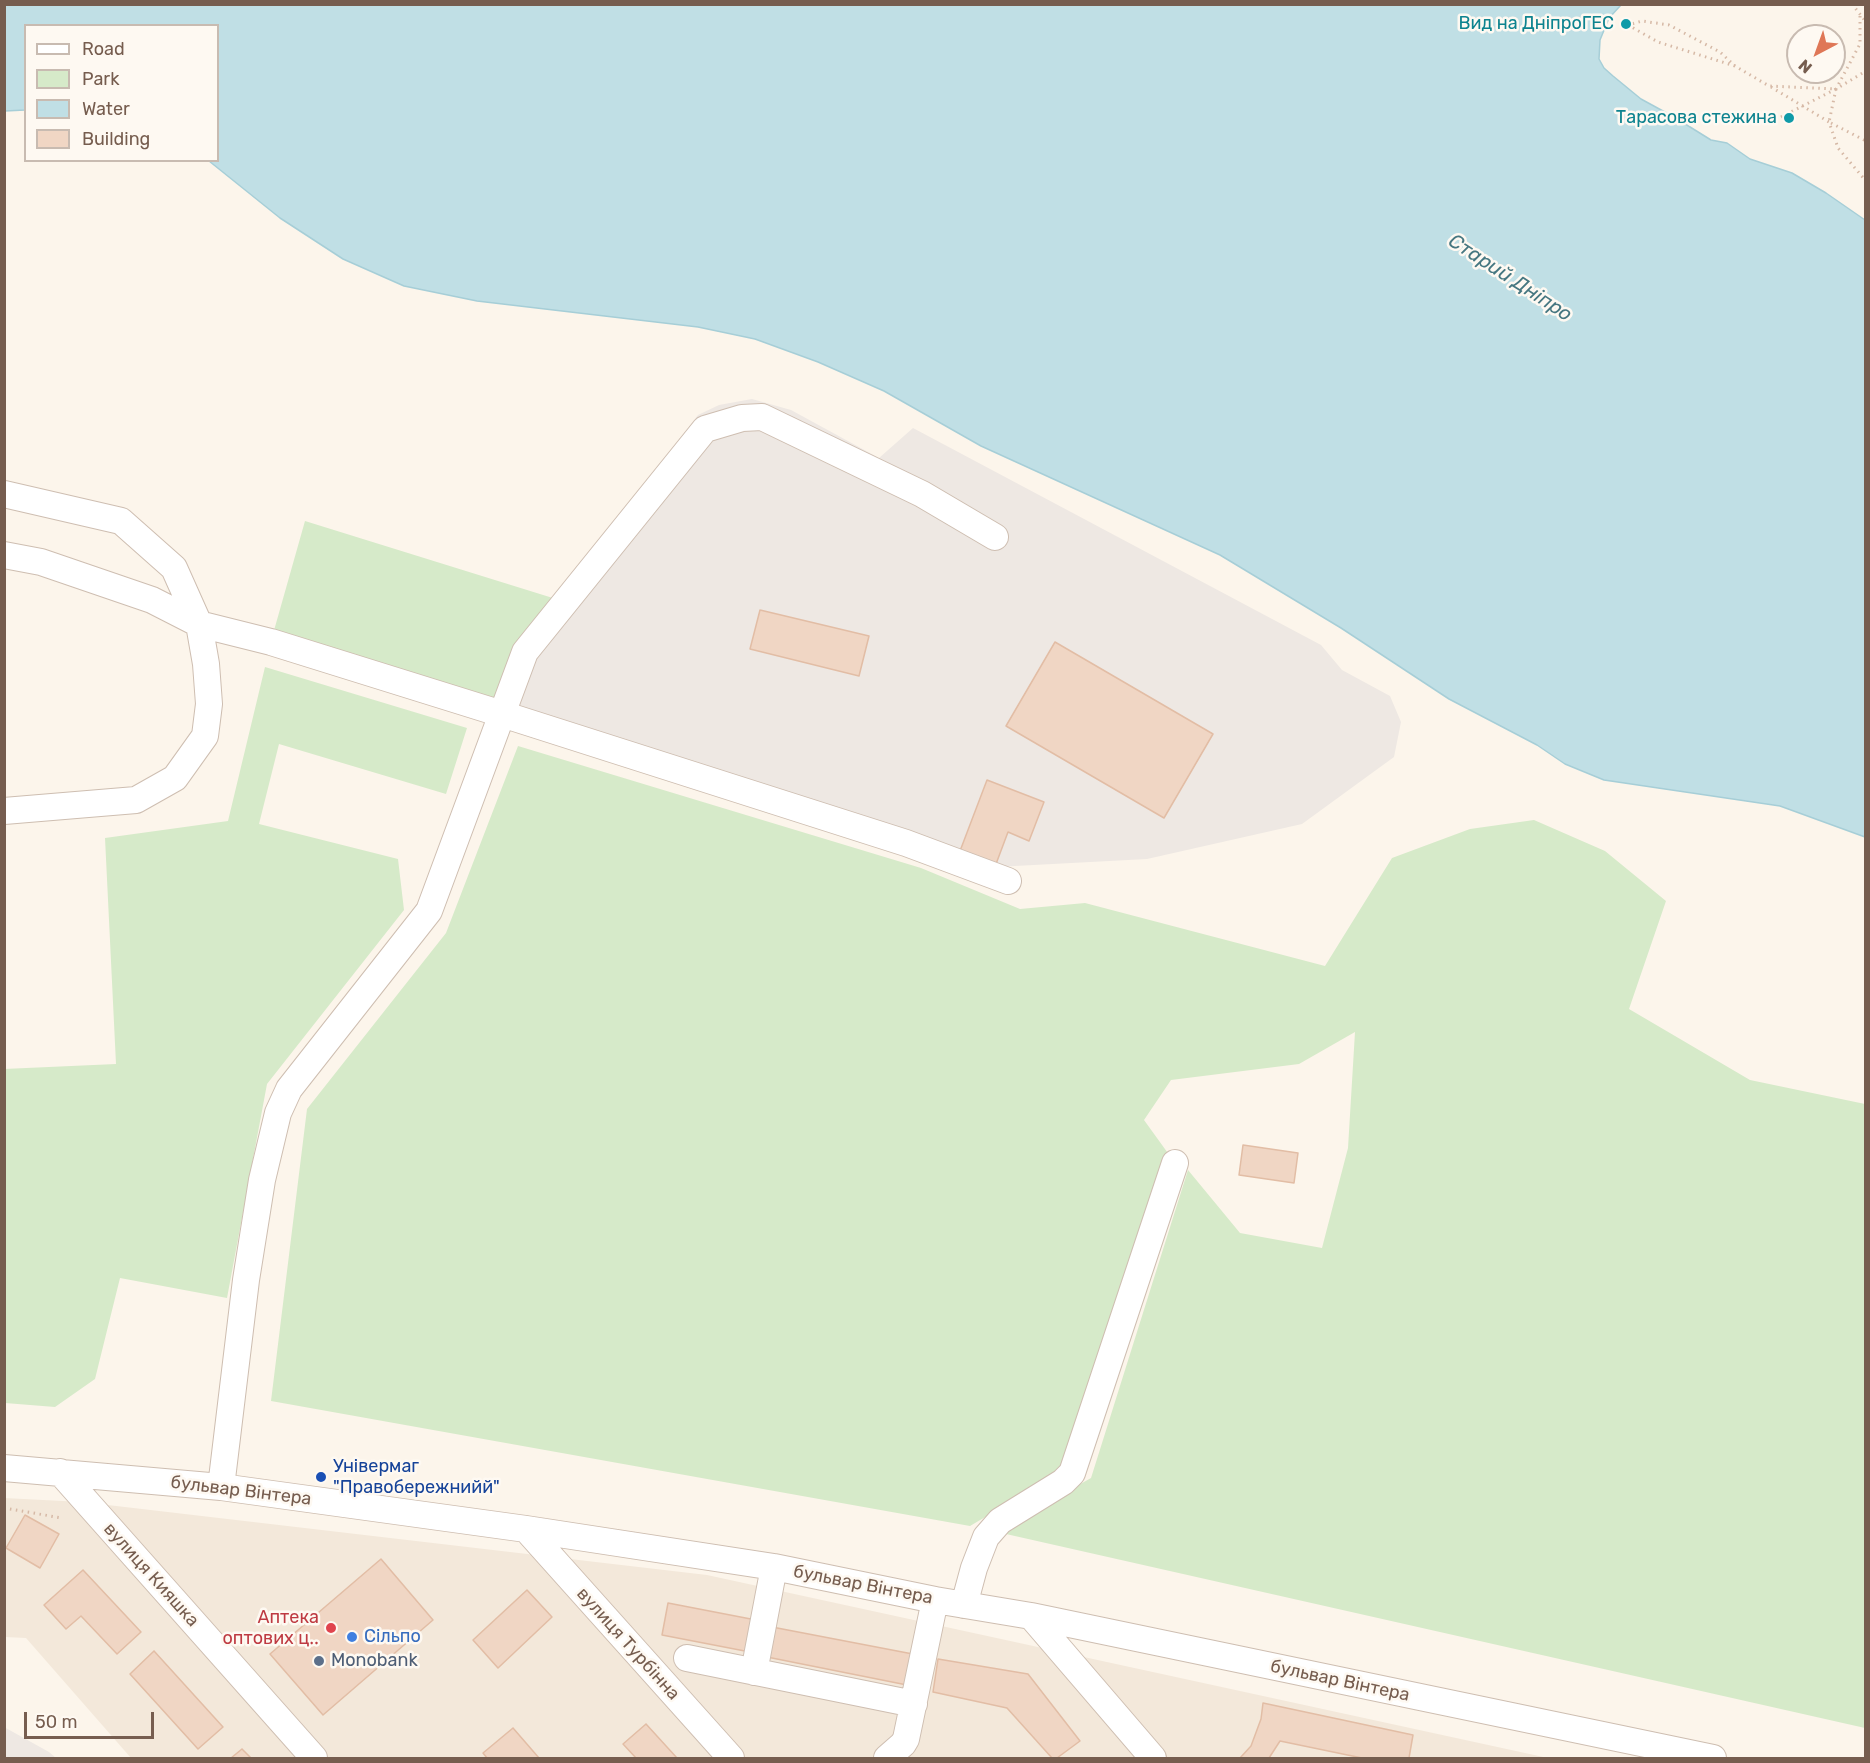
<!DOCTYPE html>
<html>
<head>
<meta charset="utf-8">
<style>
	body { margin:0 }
	#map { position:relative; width:1870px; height:1763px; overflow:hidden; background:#fcf5eb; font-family:Rubik,sans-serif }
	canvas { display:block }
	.frame { position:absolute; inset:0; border:6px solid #765d4f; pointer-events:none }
	.legend { position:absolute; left:24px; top:24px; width:195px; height:138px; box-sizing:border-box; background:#fef9f2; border:2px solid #c8bbb1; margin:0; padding:8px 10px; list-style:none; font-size:18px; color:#765d4f }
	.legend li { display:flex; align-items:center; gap:12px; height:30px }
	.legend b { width:30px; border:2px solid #c8bbb1 }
	.north { position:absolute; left:1786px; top:24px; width:60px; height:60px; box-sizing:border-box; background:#fef9f2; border:2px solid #c8bbb1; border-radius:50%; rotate:221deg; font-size:16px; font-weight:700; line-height:24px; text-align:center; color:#765d4f }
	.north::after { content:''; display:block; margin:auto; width:21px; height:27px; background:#df7757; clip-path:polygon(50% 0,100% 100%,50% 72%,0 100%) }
	.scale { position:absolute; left:24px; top:1712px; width:130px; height:27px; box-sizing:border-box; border:3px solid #765d4f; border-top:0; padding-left:8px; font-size:18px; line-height:21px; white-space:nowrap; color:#765d4f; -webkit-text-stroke:4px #fef9f2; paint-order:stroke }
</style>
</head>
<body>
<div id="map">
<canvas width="1870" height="1763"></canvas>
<div class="frame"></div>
<ul class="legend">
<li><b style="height:8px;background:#fff"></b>Road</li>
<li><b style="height:16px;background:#d6eac9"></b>Park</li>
<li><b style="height:16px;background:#c0dfe5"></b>Water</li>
<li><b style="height:16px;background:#f0d6c4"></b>Building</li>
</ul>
<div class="north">N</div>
<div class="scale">50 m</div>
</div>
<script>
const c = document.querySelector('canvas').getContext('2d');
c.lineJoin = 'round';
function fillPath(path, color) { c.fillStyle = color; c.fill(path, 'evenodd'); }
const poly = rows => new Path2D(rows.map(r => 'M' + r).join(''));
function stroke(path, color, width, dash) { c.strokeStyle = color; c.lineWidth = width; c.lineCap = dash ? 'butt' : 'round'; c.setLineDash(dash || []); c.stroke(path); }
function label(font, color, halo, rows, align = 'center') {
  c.font = font + ' Rubik,sans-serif'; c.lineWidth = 5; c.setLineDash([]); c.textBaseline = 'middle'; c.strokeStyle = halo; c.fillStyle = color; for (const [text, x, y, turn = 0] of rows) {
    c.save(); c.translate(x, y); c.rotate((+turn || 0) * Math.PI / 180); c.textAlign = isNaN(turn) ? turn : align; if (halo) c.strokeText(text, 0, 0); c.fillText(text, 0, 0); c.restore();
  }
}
fillPath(poly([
	[4,1498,82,1502,707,1575,1548,1758,131,1758,26,1638,5,1637]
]), '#f3e8da');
fillPath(poly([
	[752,399,791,410,879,458,913,428,1321,645,1342,670,1390,696,1401,722,1394,757,1302,824,1147,859,996,867,497,702,516,650,698,415,719,405],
	[4,1727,49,1752,56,1758,5,1758]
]), '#eee8e3');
fillPath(poly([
	[305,521,556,599,497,702,273,634],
	[265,667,467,728,446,794,279,744,259,824,398,859,404,910,267,1084,227,1298,120,1278,95,1379,55,1407,5,1403,4,1069,116,1064,105,838,228,821],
	[518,746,921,868,1020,909,1085,903,1325,966,1392,858,1470,829,1534,820,1605,851,1666,901,1629,1009,1750,1080,1865,1104,1865,1728,1006,1534,1017,1520,1091,1478,1188,1170,1240,1233,1322,1248,1348,1148,1355,1032,1299,1064,1171,1080,1144,1120,1170,1156,1070,1467,970,1526,271,1401,307,1109,446,933]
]), '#d6eac9');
const water = poly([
	[4,5,1621,5,1609,18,1600,40,1599,59,1604,68,1613,76,1641,99,1674,117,1711,140,1727,143,1750,159,1792,173,1826,193,1865,220,1865,837,1780,806,1604,780,1565,764,1537,745,1449,699,1341,628,1220,555,981,446,884,391,818,362,755,339,698,327,477,301,404,286,343,259,280,218,209,161,218,160,218,26,26,26,25,110,5,111,4,5]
]);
fillPath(water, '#c0dfe5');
stroke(water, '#a6ced7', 1.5);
const building = poly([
	[760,610,869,636,859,676,750,649,760,610],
	[1055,642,1213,734,1164,818,1006,726,1055,642],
	[987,780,1044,802,1029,841,1008,832,996,864,960,851,987,780],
	[1243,1145,1298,1153,1294,1183,1239,1175,1243,1145],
	[25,1515,59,1534,40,1568,6,1548,25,1515],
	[381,1559,433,1620,323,1715,270,1654,381,1559],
	[83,1570,141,1632,117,1654,81,1616,66,1629,44,1605,83,1570],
	[527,1590,552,1617,498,1668,473,1640,527,1590],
	[668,1603,756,1620,750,1652,662,1635,668,1603],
	[772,1627,918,1655,912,1686,767,1657,772,1627],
	[154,1651,223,1727,198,1749,130,1674,154,1651],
	[938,1659,1028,1674,1080,1741,1057,1758,1052,1758,1007,1708,933,1692,938,1659],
	[1263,1703,1413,1735,1409,1758,1362,1758,1280,1741,1269,1758,1240,1758,1251,1746,1261,1719,1263,1703],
	[646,1724,677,1758,636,1758,623,1744,646,1724],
	[513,1728,539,1758,487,1758,483,1753,513,1728],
	[242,1749,251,1758,231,1758,242,1749]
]);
fillPath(building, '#f0d6c4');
stroke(building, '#e2bda5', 1.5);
const minor = poly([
	[4,494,121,521,174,568,199,624,206,664,209,704,205,736,175,778,136,800,4,811],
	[4,555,41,562,152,600,199,624,271,642,502,714,906,843,1008,881],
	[4,1468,221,1487,526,1529,774,1567,935,1600,1031,1616,1713,1758],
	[60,1472,314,1758],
	[221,1487,246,1280,262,1180,278,1113,289,1089,429,911,525,652,705,429,742,418,762,417,922,494,995,537],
	[526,1529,731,1758],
	[964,1605,974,1568,986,1537,1000,1521,1063,1482,1072,1473,1175,1163],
	[1031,1616,1153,1758],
	[687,1658,914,1704],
	[754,1672,774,1567],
	[887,1758,903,1744,906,1739,935,1600]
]);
stroke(minor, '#cebeb1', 28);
stroke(poly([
	[1852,4,1866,22],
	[1860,16,1860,44,1836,89,1866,71],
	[1735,66,1658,42,1628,25,1642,21,1669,25,1720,52,1735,66,1769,86,1836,89,1779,118],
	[1771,87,1829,122,1838,148,1866,181],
	[1836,89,1829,122,1866,141],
	[4,1508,62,1518]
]), '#d6b9a6', 3, [1.5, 4.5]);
stroke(minor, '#fff', 26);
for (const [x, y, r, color] of [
	[1626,24,6,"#0f9aa8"],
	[1789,118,6,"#0f9aa8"],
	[321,1477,6,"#1a4fb4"],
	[331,1628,6,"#e0444e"],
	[352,1637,6,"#3f7fe0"],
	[319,1661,6,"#5c6f8a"]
]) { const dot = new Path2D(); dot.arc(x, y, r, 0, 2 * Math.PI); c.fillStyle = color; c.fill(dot); stroke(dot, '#fef9f2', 2); }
label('18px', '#0d838f', '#fef9f2', [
	["Вид на ДніпроГЕС",1614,24],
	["Тарасова стежина",1777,118]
], 'right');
label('18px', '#164399', '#fef9f2', [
	["Універмаг",333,1467],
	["\"Правобережнийй\"",333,1488]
], 'left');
label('18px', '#765d4f', '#fef9f2', [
	["бульвар Вінтера",241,1491,7],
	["вулиця Кияшка",151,1575,48],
	["бульвар Вінтера",863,1585,11],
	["вулиця Турбінна",628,1644,48],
	["бульвар Вінтера",1340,1681,12]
]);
label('18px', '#be3a42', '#fef9f2', [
	["Аптека",319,1618],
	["оптових ц‥",319,1639]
], 'right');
label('18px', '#366cbe', '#fef9f2', [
	["Сільпо",364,1637]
], 'left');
label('18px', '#4e5e75', '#fef9f2', [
	["Monobank",331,1661]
], 'left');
label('italic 20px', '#467781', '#fef9f2', [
	["Старий Дніпро",1510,278,33]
]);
</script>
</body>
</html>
